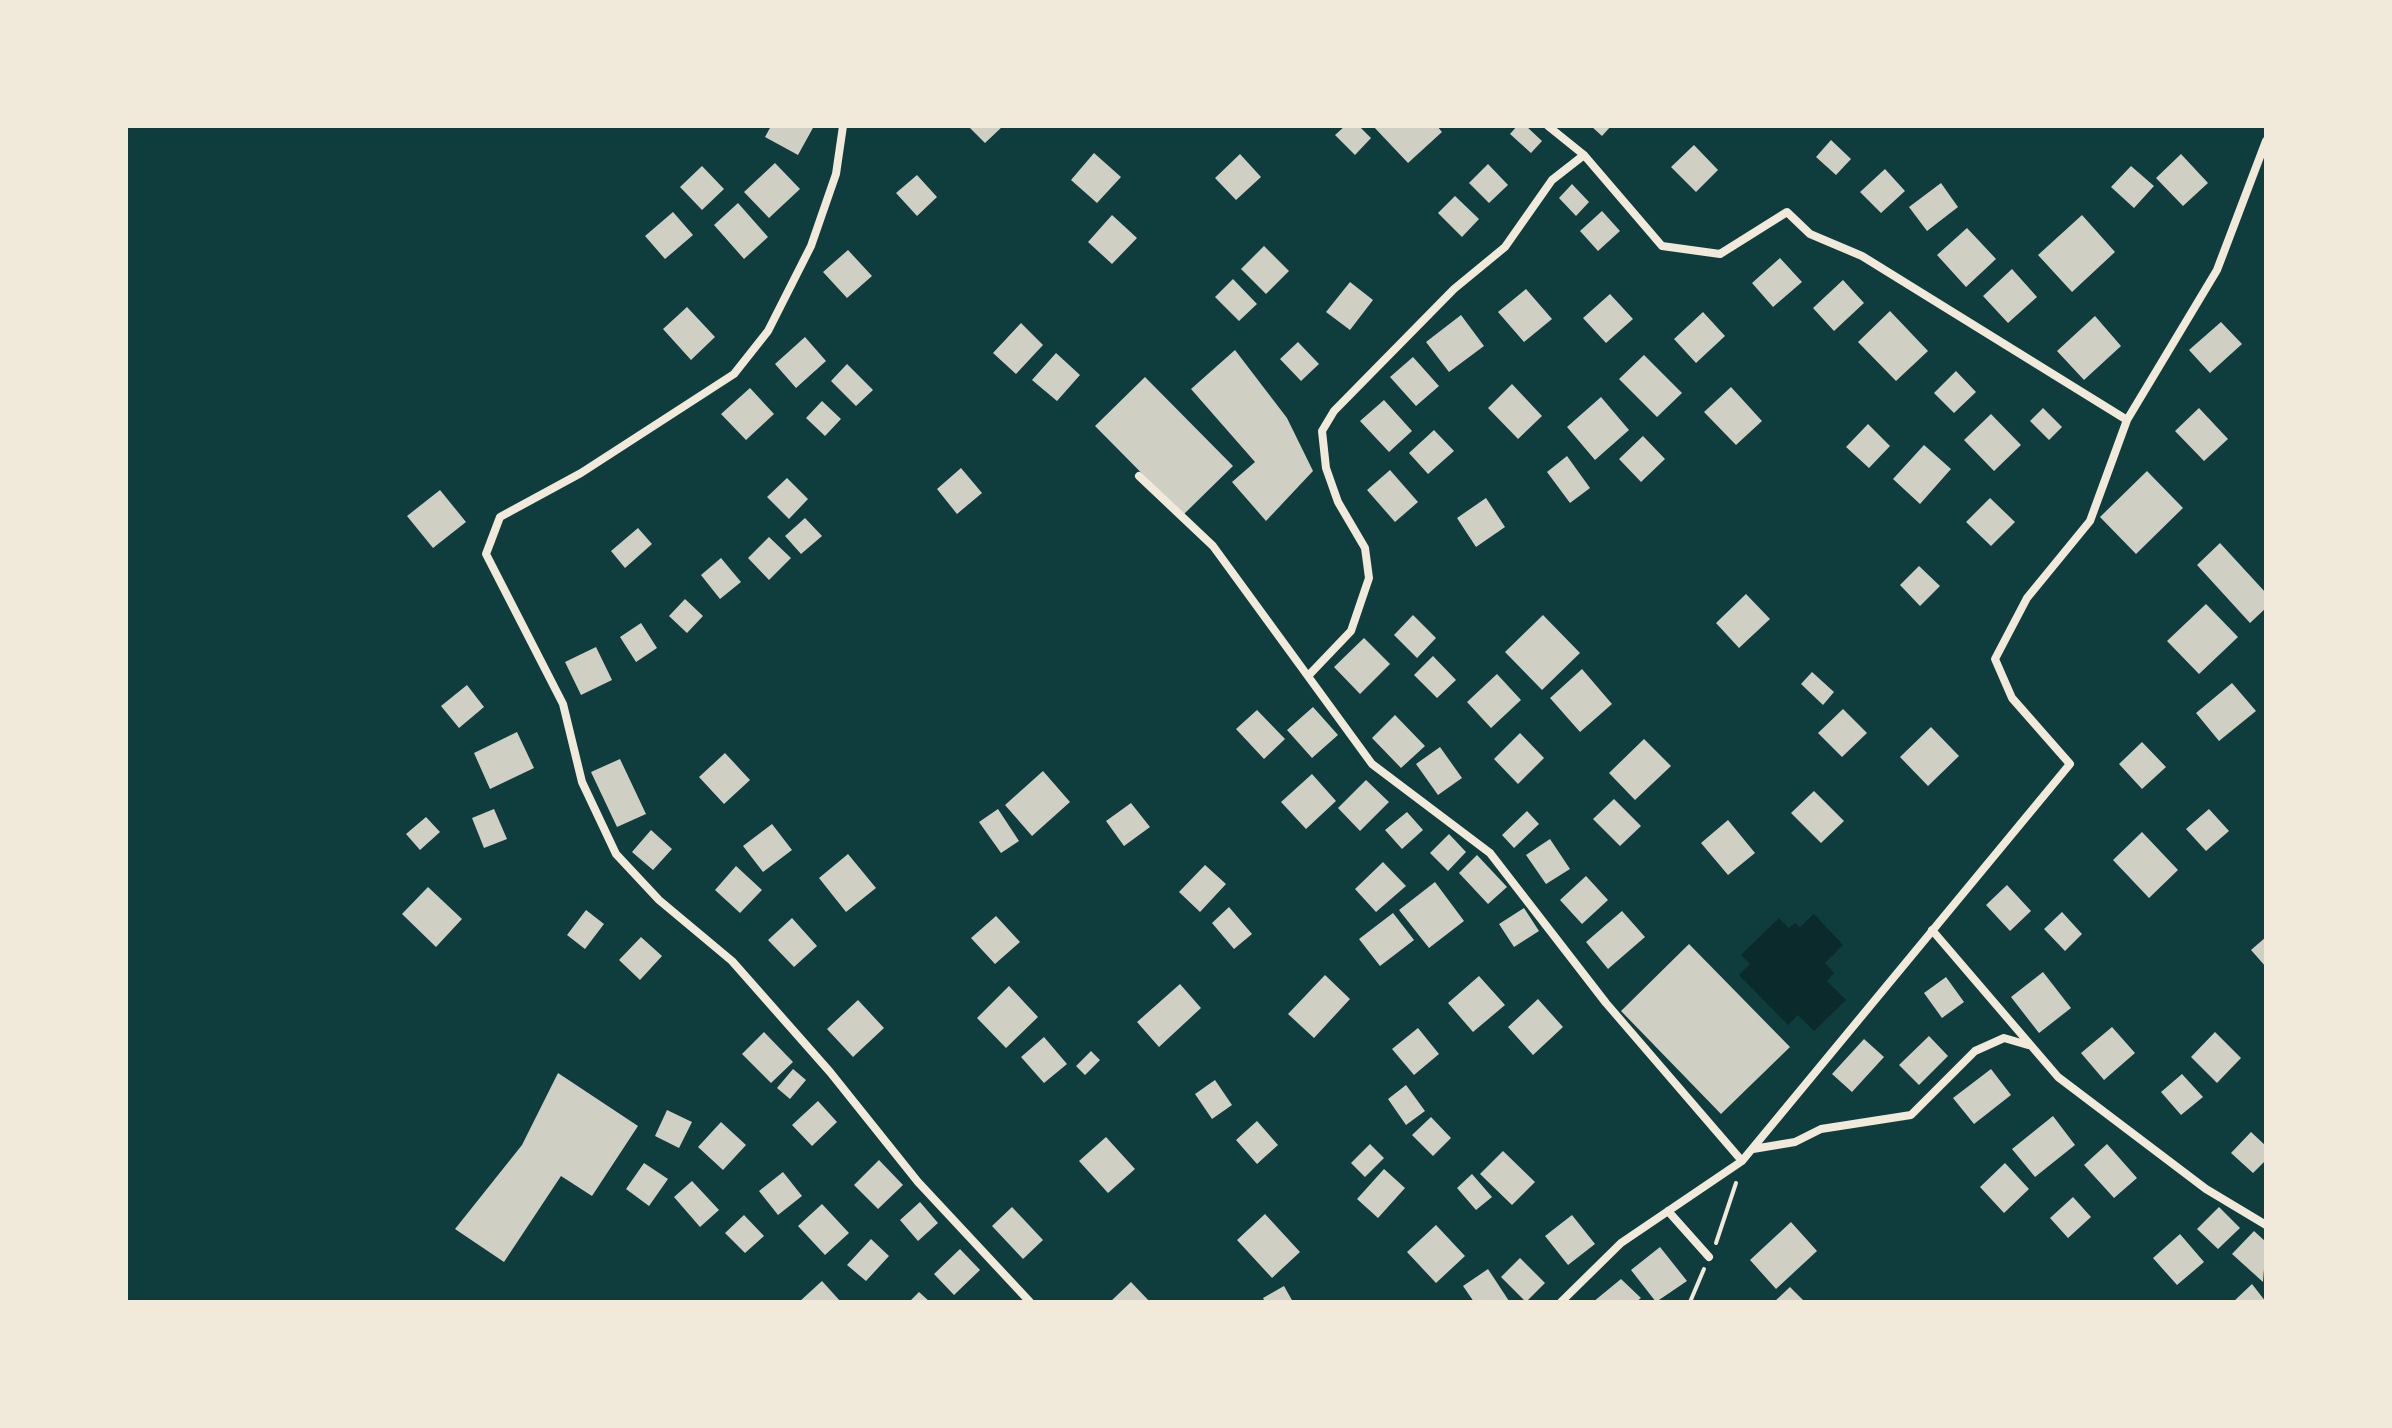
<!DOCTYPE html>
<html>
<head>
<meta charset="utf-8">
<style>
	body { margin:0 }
	#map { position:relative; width:2392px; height:1428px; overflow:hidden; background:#0f3d3e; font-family:"PT Sans Narrow",sans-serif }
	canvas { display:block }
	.frame { position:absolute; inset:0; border:128px solid #f1e9da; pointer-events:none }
</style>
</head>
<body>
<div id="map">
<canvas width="2392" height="1428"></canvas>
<div class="frame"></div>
</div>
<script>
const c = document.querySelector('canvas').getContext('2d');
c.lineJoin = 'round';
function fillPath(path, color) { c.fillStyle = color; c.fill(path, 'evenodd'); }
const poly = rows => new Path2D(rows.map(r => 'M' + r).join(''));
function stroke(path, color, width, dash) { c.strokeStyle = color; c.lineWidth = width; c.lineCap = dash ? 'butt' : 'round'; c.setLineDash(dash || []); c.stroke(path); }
fillPath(poly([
	[1814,914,1843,945,1825,963,1834,973,1827,981,1846,1000,1814,1031,1798,1015,1788,1025,1739,975,1750,964,1741,955,1779,918,1789,928,1795,923,1800,927]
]), '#0a2a2b');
fillPath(poly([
	[771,126,814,126,798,155,765,137],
	[968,126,1003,126,985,143],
	[1345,126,1359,126,1371,138,1355,155,1335,135],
	[1373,126,1437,126,1442,132,1408,163],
	[1517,126,1526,126,1542,141,1531,153,1510,134],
	[1591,126,1611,126,1602,136],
	[1831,140,1851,159,1836,175,1816,157],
	[1694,145,1718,170,1696,192,1671,167],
	[1094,153,1121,177,1097,203,1071,180],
	[1240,154,1261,177,1236,200,1215,178],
	[2181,154,2208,183,2183,206,2156,178],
	[775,163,800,189,769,218,744,192],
	[1488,164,1508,185,1489,203,1469,183],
	[702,166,724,189,702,210,680,187],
	[2131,166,2154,186,2134,208,2111,187],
	[1885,169,1905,191,1881,213,1860,192],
	[917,175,937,197,917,216,896,193],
	[1941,183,1958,207,1927,231,1909,207],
	[1572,184,1589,202,1576,216,1559,198],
	[1455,196,1479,219,1462,237,1438,213],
	[738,203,768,237,744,259,714,225],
	[1602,211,1620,231,1598,251,1580,231],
	[673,212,693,235,665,259,645,236],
	[1112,215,1137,238,1112,264,1088,242],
	[2082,215,2115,252,2072,292,2038,255],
	[1967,228,1996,259,1966,287,1937,255],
	[1264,246,1289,271,1266,294,1241,269],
	[848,250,872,276,847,298,823,272],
	[1780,258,1802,282,1773,307,1752,283],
	[2012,269,2037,297,2008,323,1983,296],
	[1233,279,1257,304,1239,321,1215,297],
	[1843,280,1864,303,1834,331,1813,308],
	[1350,282,1373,300,1350,330,1326,312],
	[1526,289,1552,319,1524,342,1498,312],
	[1610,294,1633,319,1606,343,1583,318],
	[687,307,715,337,691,360,663,329],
	[1890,311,1928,351,1896,381,1858,342],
	[1703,312,1725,336,1696,363,1674,339],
	[1461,315,1484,346,1449,372,1426,342],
	[2095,316,2121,346,2084,380,2057,351],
	[2221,322,2242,344,2210,373,2189,350],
	[1021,323,1043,345,1016,374,993,353],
	[805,337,826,361,796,388,775,364],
	[1298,342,1319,364,1301,381,1280,359],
	[1235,350,1287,418,1313,471,1266,521,1232,482,1255,462,1191,389],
	[1056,353,1080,375,1057,401,1032,380],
	[1644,355,1682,393,1657,417,1619,379],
	[1413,357,1439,386,1416,406,1390,377],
	[847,364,873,390,856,406,831,381],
	[1956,371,1976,392,1954,413,1934,393],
	[1145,377,1233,466,1183,515,1095,426],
	[1512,384,1542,416,1518,439,1488,408],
	[1731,387,1762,421,1736,445,1704,412],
	[750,388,774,414,746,440,721,414],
	[1601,397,1629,430,1595,460,1567,427],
	[1384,400,1412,431,1389,452,1360,421],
	[822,401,841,419,825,436,806,418],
	[2043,408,2062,427,2049,440,2030,421],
	[2199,408,2228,439,2204,461,2175,431],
	[1991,414,2021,445,1994,471,1964,440],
	[1868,424,1890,446,1869,468,1846,447],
	[1434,430,1454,451,1428,474,1409,453],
	[1643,436,1665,459,1641,482,1619,459],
	[1924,445,1951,469,1920,504,1893,479],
	[1567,456,1590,488,1570,503,1547,472],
	[961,468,982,493,957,514,937,489],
	[1390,470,1418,502,1395,522,1367,490],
	[2147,471,2183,508,2136,554,2100,517],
	[787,478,808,499,789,519,767,497],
	[440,490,466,522,433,548,407,516],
	[1486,498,1505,527,1476,547,1457,518],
	[1990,498,2015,522,1991,546,1966,522],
	[805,518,822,536,801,554,785,536],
	[638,528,652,544,625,568,611,551],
	[769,537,791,558,769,580,748,558],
	[2220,543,2266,593,2266,608,2250,623,2197,565],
	[721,558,741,582,720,599,701,575],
	[1919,566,1940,586,1920,606,1900,585],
	[1746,594,1770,619,1739,648,1716,623],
	[685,599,703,616,687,633,669,616],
	[2206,604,2238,637,2199,674,2167,641],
	[1413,615,1436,638,1417,658,1394,635],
	[1543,615,1580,653,1542,690,1505,652],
	[641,623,657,648,636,662,620,637],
	[1364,638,1390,664,1360,694,1334,667],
	[596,647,612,680,581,695,565,662],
	[1433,656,1456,680,1437,698,1414,675],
	[1582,669,1612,704,1580,732,1550,698],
	[1812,672,1834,692,1823,705,1801,684],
	[1497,674,1521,700,1491,728,1467,702],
	[2232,683,2256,711,2219,741,2196,713],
	[467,685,484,707,459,728,441,706],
	[1313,707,1338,735,1312,758,1287,730],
	[1843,709,1867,733,1842,757,1818,733],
	[1257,710,1285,739,1264,759,1236,729],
	[1395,715,1425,746,1401,768,1372,738],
	[1931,727,1959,756,1928,786,1900,757],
	[517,732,534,768,490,789,474,753],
	[1520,733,1544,758,1518,784,1494,759],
	[1644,739,1671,766,1635,800,1609,773],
	[2142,742,2166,767,2142,789,2119,764],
	[1440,747,1462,778,1438,795,1416,764],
	[725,753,750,780,724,804,699,777],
	[620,759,646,814,617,827,591,772],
	[1043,771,1070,802,1032,836,1005,805],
	[1312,774,1336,801,1306,829,1281,802],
	[1366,780,1389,802,1360,831,1338,808],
	[1814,791,1844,821,1821,843,1791,813],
	[1614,799,1641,826,1620,846,1593,819],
	[1131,803,1150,827,1124,846,1106,821],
	[494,809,507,839,484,848,472,818],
	[998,809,1019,841,1001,853,979,822],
	[2209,809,2229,831,2206,851,2186,829],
	[1527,811,1539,824,1514,848,1502,835],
	[1407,812,1423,830,1402,849,1385,830],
	[426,817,440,832,420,850,406,834],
	[1728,820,1755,853,1728,875,1701,843],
	[772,824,792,850,763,872,743,846],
	[651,830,672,849,653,870,632,852],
	[2142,832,2178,870,2149,898,2113,860],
	[1449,834,1466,852,1448,871,1430,853],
	[1550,839,1570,869,1546,884,1526,855],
	[848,854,876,888,846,912,819,878],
	[1477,855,1507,887,1488,904,1459,873],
	[1383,862,1406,886,1376,912,1355,889],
	[1205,865,1226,884,1200,912,1179,892],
	[736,866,762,890,740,913,715,890],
	[1586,876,1608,900,1582,924,1560,900],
	[1435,882,1464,921,1429,948,1399,910],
	[2007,885,2031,911,2010,931,1986,905],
	[428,887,462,919,436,947,402,914],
	[1229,907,1252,934,1234,949,1212,923],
	[1524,908,1539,931,1514,947,1499,924],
	[586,910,604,924,585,949,567,935],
	[1622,911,1645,937,1608,969,1586,942],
	[2062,912,2082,934,2065,951,2044,929],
	[1393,913,1414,940,1380,966,1359,939],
	[996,916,1020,942,995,964,971,938],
	[792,918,817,946,794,967,768,940],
	[641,937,662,956,640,980,619,960],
	[2266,937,2266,967,2251,950],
	[1689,944,1790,1047,1721,1114,1621,1011],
	[2043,972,2071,1008,2039,1033,2011,997],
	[1325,975,1350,999,1314,1038,1288,1014],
	[1479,976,1505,1005,1473,1032,1448,1003],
	[1946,977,1964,1002,1942,1018,1924,993],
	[1180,984,1201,1008,1159,1047,1137,1022],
	[1009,986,1038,1017,1006,1048,977,1018],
	[1538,999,1563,1027,1533,1055,1508,1027],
	[858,1000,884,1028,853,1057,827,1029],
	[2112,1027,2135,1053,2104,1080,2081,1053],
	[1418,1028,1439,1054,1414,1075,1392,1049],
	[764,1032,793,1062,771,1083,742,1054],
	[2215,1032,2241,1058,2217,1083,2191,1057],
	[1929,1036,1948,1056,1919,1085,1899,1065],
	[1044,1037,1067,1064,1044,1083,1021,1057],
	[1864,1039,1884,1057,1852,1092,1832,1074],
	[1091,1051,1100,1060,1085,1075,1076,1066],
	[793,1069,806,1080,790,1099,777,1088],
	[1991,1069,2011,1095,1974,1124,1953,1098],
	[558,1073,638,1126,592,1196,561,1176,504,1262,455,1229,522,1145],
	[2182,1074,2203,1097,2181,1115,2161,1092],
	[1215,1080,1232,1105,1212,1119,1195,1094],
	[1406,1085,1425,1111,1406,1125,1388,1099],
	[818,1101,837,1122,812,1146,792,1125],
	[667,1110,692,1122,679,1148,655,1136],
	[2053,1116,2075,1145,2035,1177,2012,1149],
	[1431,1117,1451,1138,1433,1156,1412,1135],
	[1257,1121,1278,1145,1257,1164,1236,1140],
	[721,1122,746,1145,723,1170,698,1147],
	[2251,1132,2266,1146,2266,1160,2253,1173,2231,1153],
	[1106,1137,1135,1169,1108,1193,1079,1161],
	[1370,1144,1384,1158,1365,1177,1351,1163],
	[2107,1144,2137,1178,2114,1198,2084,1165],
	[1503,1151,1535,1182,1512,1205,1480,1174],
	[879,1160,903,1185,878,1209,854,1185],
	[644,1163,668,1179,649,1206,626,1189],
	[2005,1163,2029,1189,2004,1213,1980,1187],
	[1384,1169,1405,1188,1378,1218,1357,1199],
	[783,1172,802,1196,778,1215,759,1191],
	[1472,1174,1492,1197,1476,1210,1457,1188],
	[692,1181,719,1210,700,1227,674,1197],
	[2073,1197,2091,1217,2068,1238,2050,1218],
	[920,1202,938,1223,918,1241,900,1220],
	[822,1204,849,1233,825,1255,798,1226],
	[1012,1207,1043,1240,1023,1259,992,1226],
	[2219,1207,2240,1228,2218,1249,2197,1229],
	[1265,1214,1300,1252,1272,1278,1237,1240],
	[744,1215,764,1236,745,1253,725,1233],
	[1572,1215,1595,1244,1568,1265,1545,1236],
	[1791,1222,1817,1251,1776,1289,1750,1260],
	[1436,1225,1465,1256,1436,1283,1407,1252],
	[2254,1231,2266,1242,2263,1282,2232,1254],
	[2180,1234,2204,1262,2177,1285,2153,1258],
	[871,1239,889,1256,866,1281,847,1265],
	[1660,1247,1687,1281,1656,1302,1631,1270],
	[960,1249,980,1270,954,1295,934,1274],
	[1520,1258,1545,1283,1526,1302,1501,1277],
	[1488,1269,1509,1301,1507,1302,1474,1302,1463,1286],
	[1621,1279,1641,1298,1636,1302,1593,1302],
	[822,1281,841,1302,799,1302],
	[1131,1282,1150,1302,1110,1302],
	[2252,1284,2266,1302,2233,1302],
	[1284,1286,1293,1302,1265,1302,1263,1298],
	[1790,1287,1805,1302,1774,1302],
	[919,1292,930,1302,909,1302]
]), '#cfcfc3');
stroke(poly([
	[1716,1243,1736,1183],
	[1690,1302,1704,1269]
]), '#f1e9da', 4);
stroke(poly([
	[843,126,836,174,811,246,768,331,734,374,581,473,500,517,486,554,563,704,582,782,616,854,659,900,732,961,830,1072,918,1182,1030,1302],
	[1548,126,1584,155,1662,246,1720,254,1787,212,1810,234,1862,256,2127,420],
	[1139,476,1213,546,1372,764,1490,853,1606,1003,1742,1161],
	[1308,676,1351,631,1369,578,1365,548,1338,502,1326,468,1322,431,1334,411,1454,289,1505,247,1552,180,1584,155],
	[1932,930,2058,1077,2206,1189,2266,1225],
	[1753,1149,1795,1142,1821,1129,1911,1115,1975,1051,2004,1038,2028,1045],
	[1668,1211,1709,1257],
	[1561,1302,1621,1243,1742,1161,2070,764,2012,698,1995,659,2027,598,2090,521,2127,420,2217,270,2266,141]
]), '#f1e9da', 8);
</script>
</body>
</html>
